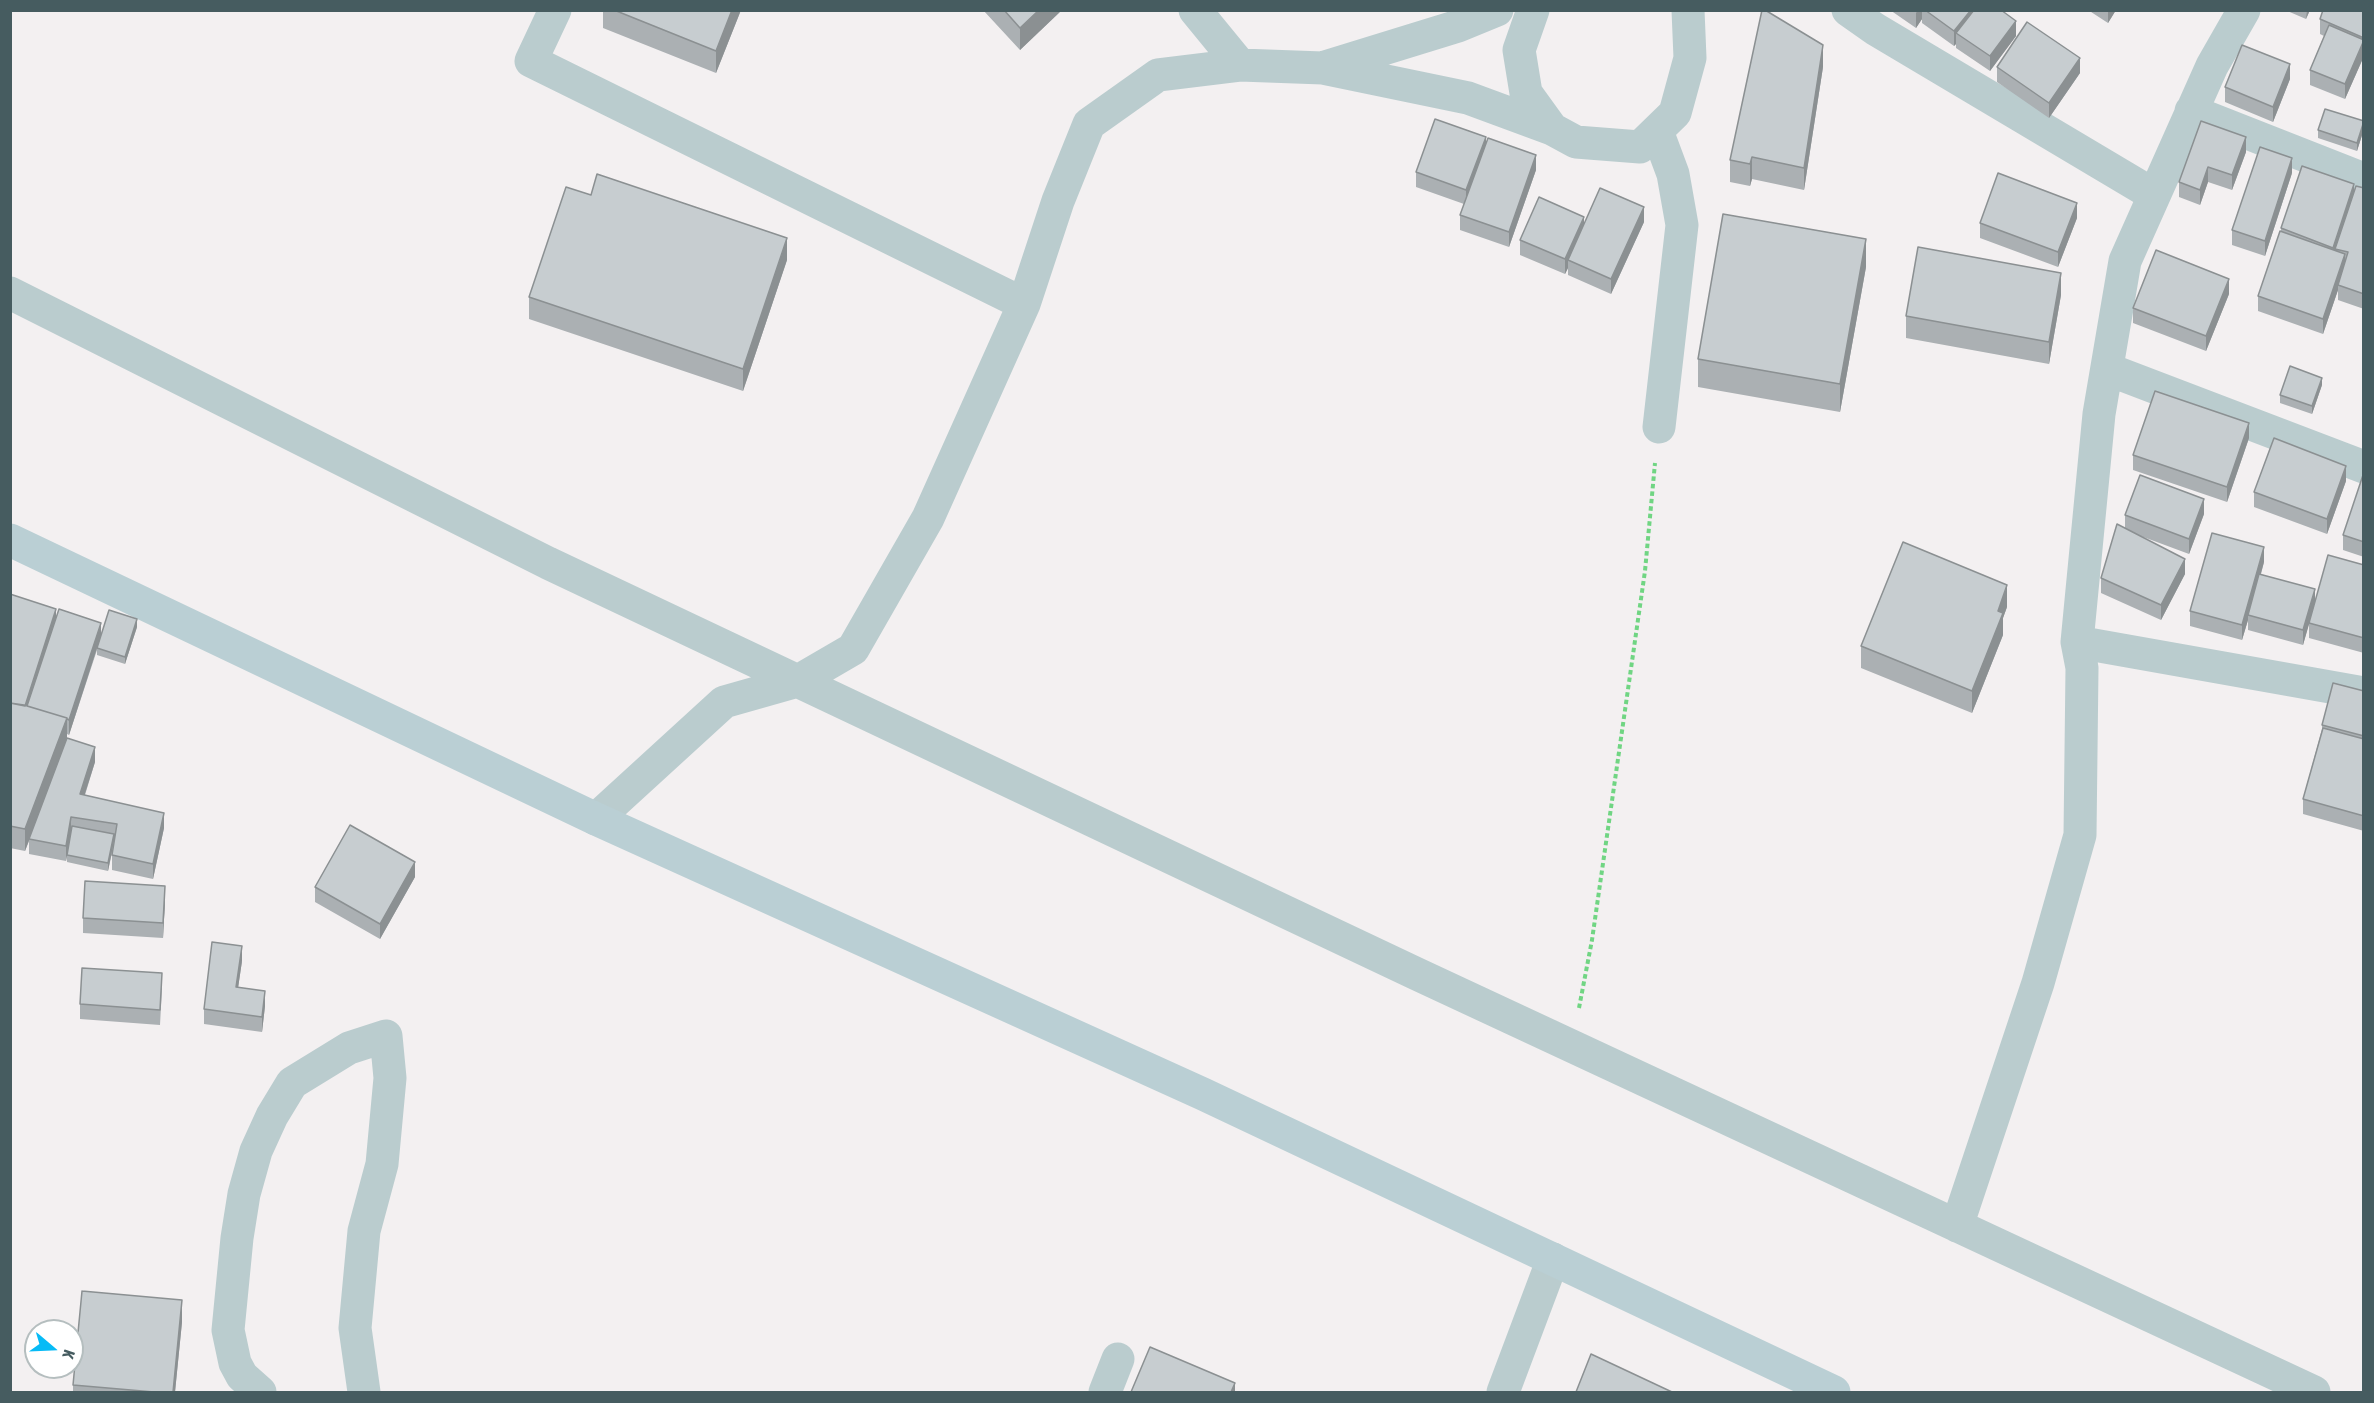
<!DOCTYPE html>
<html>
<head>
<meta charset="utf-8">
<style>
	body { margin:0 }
	#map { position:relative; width:2374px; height:1403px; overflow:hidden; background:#f3f0f1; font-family:"Asap Condensed",sans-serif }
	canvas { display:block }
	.frame { position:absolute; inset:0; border:12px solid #465c60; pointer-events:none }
	.north { position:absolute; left:24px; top:1319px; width:60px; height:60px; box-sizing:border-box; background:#fff; border:2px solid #b5bebf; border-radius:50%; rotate:109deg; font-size:16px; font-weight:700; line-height:24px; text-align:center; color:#465c60 }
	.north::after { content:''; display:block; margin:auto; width:21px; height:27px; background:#07bbf6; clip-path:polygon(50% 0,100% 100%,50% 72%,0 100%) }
</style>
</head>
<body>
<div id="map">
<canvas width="2374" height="1403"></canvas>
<div class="frame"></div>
<div class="north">K</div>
</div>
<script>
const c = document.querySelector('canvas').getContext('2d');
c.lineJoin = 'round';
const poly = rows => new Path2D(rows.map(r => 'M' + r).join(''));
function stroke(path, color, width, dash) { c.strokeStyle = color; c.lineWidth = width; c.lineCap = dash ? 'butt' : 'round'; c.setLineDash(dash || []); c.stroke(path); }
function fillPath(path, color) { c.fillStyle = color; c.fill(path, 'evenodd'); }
stroke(poly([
	[1579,1008,1592,940,1645,571,1655,463]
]), '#70d583', 4, [4.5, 3]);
stroke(poly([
	[555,10,531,61,1024,304],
	[1195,10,1240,65],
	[1533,10,1519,50,1526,93,1552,129,1576,142,1640,147,1675,113,1690,58,1688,10],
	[1848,10,1875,29,2154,195],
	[1325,67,1458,26,1497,10],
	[2191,111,2364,179],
	[1657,131,1673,174,1682,225,1659,427],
	[10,293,548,563,1417,974,2314,1392],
	[2107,369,2364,467],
	[2077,642,2364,693],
	[596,819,724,702,798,681,853,649,928,518,1024,304,1058,201,1089,124,1158,75,1240,65,1323,68,1468,98,1552,129],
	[1957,1226,2038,983,2080,835,2082,668,2077,642,2099,414,2125,261,2212,66,2244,10],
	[260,1392,242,1376,235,1363,228,1330,237,1238,244,1194,256,1151,272,1116,292,1083,349,1048,386,1036,390,1078,382,1164,364,1231,355,1328,364,1392],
	[1105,1392,1118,1359],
	[1503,1392,1553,1259]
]), '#baccce', 33);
stroke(poly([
	[10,540,596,819,1203,1094,1834,1392]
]), '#bacfd4', 33);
fillPath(poly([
	[603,10,741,10,716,73,603,28],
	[983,10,1062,10,1020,50],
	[1890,10,2001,10,2016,36,1990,71,1956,48,1956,44,1954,46,1922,23,1922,19,1916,28],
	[2088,10,2116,10,2108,23],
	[2285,10,2310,10,2306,19],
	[2364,10,2364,56,2345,99,2310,85,2310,70,2324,36,2320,34,2320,19],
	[1823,67,1804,190,1752,179,1750,186,1730,182,1730,160],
	[1997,67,2080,73,2049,118,1997,82],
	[2290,79,2273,122,2225,102,2225,87],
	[2201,121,2246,152,2232,190,2208,182,2200,205,2179,197,2179,182],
	[2364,121,2364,129,2357,151,2318,138,2318,130],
	[1486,145,1536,170,1509,247,1460,230,1460,215,1464,204,1416,187,1416,172],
	[2292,173,2265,256,2232,245,2232,230],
	[2364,188,2364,309,2338,300,2338,290,2323,334,2258,311,2258,296,2281,231,2281,228,2354,192],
	[2077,218,2058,267,1980,238,1980,223],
	[1644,222,1611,294,1568,275,1568,268,1565,274,1520,255,1520,240,1584,223],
	[787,260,743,391,529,319,529,297],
	[1866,267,1840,412,1698,387,1698,359],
	[2229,294,2206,351,2133,323,2133,308],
	[2061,295,2049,364,1906,338,1906,316],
	[2322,385,2312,414,2280,403,2280,395],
	[2249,438,2227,502,2133,470,2133,455],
	[2364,472,2364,557,2343,550,2343,535],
	[2346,481,2327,534,2254,507,2254,492],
	[2204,514,2189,554,2138,535,2185,574,2161,620,2101,593,2101,578,2125,529,2125,515],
	[2264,562,2261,574,2315,603,2364,565,2364,653,2309,638,2309,623,2303,645,2248,630,2248,620,2242,640,2190,626,2190,611],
	[10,594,56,617,101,635,137,627,125,664,97,655,97,650,69,735,67,734,67,739,95,762,85,795,164,828,153,879,112,870,112,855,114,844,108,871,67,862,67,855,66,861,29,854,29,841,25,851,10,848],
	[2007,607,2003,618,2003,635,1972,713,1861,668,1861,646],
	[2364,691,2364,831,2303,814,2303,799,2322,729,2322,725],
	[415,877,380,939,315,902,315,887],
	[165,901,163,938,83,933,83,918],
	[242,961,238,988,265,1006,262,1032,204,1024,204,1009],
	[162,988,160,1025,80,1019,80,1004],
	[182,1322,175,1392,73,1392,73,1385]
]), '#abb0b3');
fillPath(poly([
	[732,10,741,10,716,73,716,51],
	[1039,10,1062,10,1020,50,1020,28],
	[1918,10,1922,10,1922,19,1916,28,1916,13],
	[1971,10,1982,10,1956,33,1956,44,1954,46,1954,31],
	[2108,10,2116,10,2108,23],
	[2307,10,2310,10,2306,19],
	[2016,21,2016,36,1990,71,1990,56],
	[2364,41,2364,56,2345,99,2345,84],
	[1823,45,1823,67,1804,190,1804,168],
	[2080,58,2080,73,2049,118,2049,103],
	[2290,64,2290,79,2273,122,2273,107],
	[2364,121,2364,129,2357,151,2357,143],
	[1486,137,1486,152,1466,205,1466,190],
	[2246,137,2246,152,2232,190,2232,175],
	[1536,155,1536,170,1509,247,1509,232],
	[1752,157,1752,179,1750,186,1750,164],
	[2292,158,2292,173,2265,256,2265,241],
	[2208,167,2208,182,2200,205,2200,190],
	[2354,184,2354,199,2335,249,2335,256,2333,263,2333,248],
	[2077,203,2077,218,2058,267,2058,252],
	[1644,207,1644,222,1611,294,1611,279],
	[1584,217,1584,232,1568,260,1568,268,1565,274,1565,259],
	[787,238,787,260,743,391,743,369],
	[1866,239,1866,267,1840,412,1840,384],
	[2345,254,2345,269,2338,285,2338,290,2323,334,2323,319],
	[2061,273,2061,295,2049,364,2049,342],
	[2229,279,2229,294,2206,351,2206,336],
	[2322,378,2322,385,2312,414,2312,406],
	[2249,423,2249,438,2227,502,2227,487],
	[2346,466,2346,481,2327,534,2327,519],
	[2204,499,2204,514,2189,554,2189,539],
	[2264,547,2264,562,2249,616,2248,615,2248,620,2242,640,2242,625],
	[2185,559,2185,574,2161,620,2161,605],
	[2007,585,2007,607,2003,618,2003,635,1972,713,1972,691,1998,611],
	[2315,589,2315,604,2303,645,2303,630],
	[56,609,56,624,29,708,24,707],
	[137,619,137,627,125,664,125,657],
	[101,623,101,638,97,648,69,735,69,720],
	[67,718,67,740,25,851,25,829],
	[95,747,95,762,80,809,80,794],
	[164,813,164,828,153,879,153,864],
	[71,817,71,832,66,861,66,846],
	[114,834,114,841,108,871,108,863],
	[415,862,415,877,380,939,380,924],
	[165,886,165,901,163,938,163,923],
	[242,946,242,961,236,1002,236,987],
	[265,991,265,1006,262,1032,262,1017],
	[182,1300,182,1322,175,1392,173,1392],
	[1235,1383,1235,1392,1231,1392]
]), '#8b9092');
const building = poly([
	[614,10,732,10,716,51,614,10],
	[1004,10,1039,10,1020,28,1004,10],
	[1762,10,1765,10,1823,45,1804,168,1752,157,1750,164,1730,160,1762,10],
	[1925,10,1971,10,1954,31,1925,10],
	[1974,10,2001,10,2016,21,1990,56,1956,33,1974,10],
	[2323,10,2364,10,2364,38,2320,19,2323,10],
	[2027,22,2080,58,2049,103,1997,67,2027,22],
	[2329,25,2364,40,2345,84,2310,70,2329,25],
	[2242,45,2290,64,2273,107,2225,87,2242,45],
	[2325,109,2364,121,2357,143,2318,130,2325,109],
	[1435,119,1486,137,1466,190,1416,172,1435,119],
	[2201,121,2246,137,2232,175,2208,167,2200,190,2179,182,2201,121],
	[1488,138,1536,155,1509,232,1460,215,1488,138],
	[2260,147,2292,158,2265,241,2232,230,2260,147],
	[2302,166,2354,184,2333,248,2281,228,2302,166],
	[1998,173,2077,203,2058,252,1980,223,1998,173],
	[597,174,787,238,743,369,529,297,566,187,591,195,597,174],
	[2356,186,2364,188,2364,294,2338,285,2348,252,2335,249,2356,186],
	[1600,188,1644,207,1611,279,1568,260,1600,188],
	[1539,197,1584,217,1565,259,1520,240,1539,197],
	[1723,214,1866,239,1840,384,1698,359,1723,214],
	[2280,231,2345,254,2323,319,2258,296,2280,231],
	[1918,247,2061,273,2049,342,1906,316,1918,247],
	[2156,250,2229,279,2206,336,2133,308,2156,250],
	[2290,366,2322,378,2312,406,2280,395,2290,366],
	[2155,391,2249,423,2227,487,2133,455,2155,391],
	[2274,438,2346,466,2327,519,2254,492,2274,438],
	[2364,472,2364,542,2343,535,2364,472],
	[2140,475,2204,499,2189,539,2125,515,2140,475],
	[2117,524,2185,559,2161,605,2101,578,2117,524],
	[2212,533,2264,547,2242,625,2190,611,2212,533],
	[1903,542,2007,585,1998,611,2003,613,1972,691,1861,646,1903,542],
	[2328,555,2364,565,2364,638,2309,623,2328,555],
	[2259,574,2315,589,2303,630,2248,615,2259,574],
	[10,594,56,609,25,706,10,703,10,594],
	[59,609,101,623,69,720,67,719,67,718,27,706,59,609],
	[109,610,137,619,125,657,97,648,109,610],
	[2333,683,2364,691,2364,736,2322,725,2333,683],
	[10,703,24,705,67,718,25,829,10,826,10,703],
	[2323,728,2364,739,2364,816,2303,799,2323,728],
	[67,738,95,747,80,794,164,813,153,864,112,855,117,824,71,817,66,846,29,839,67,738],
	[350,825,415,862,380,924,315,887,350,825],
	[72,826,114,834,108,863,67,855,72,826],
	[85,881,165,886,163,923,83,918,85,881],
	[212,942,242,946,236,987,265,991,262,1017,204,1009,212,942],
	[82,968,162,973,160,1010,80,1004,82,968],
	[82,1291,182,1300,173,1392,154,1392,73,1385,82,1291],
	[1150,1347,1235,1383,1231,1392,1131,1392,1150,1347],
	[1591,1354,1672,1392,1576,1392,1591,1354]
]);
fillPath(building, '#c7cdd0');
stroke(building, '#8b9092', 1.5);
</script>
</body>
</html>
